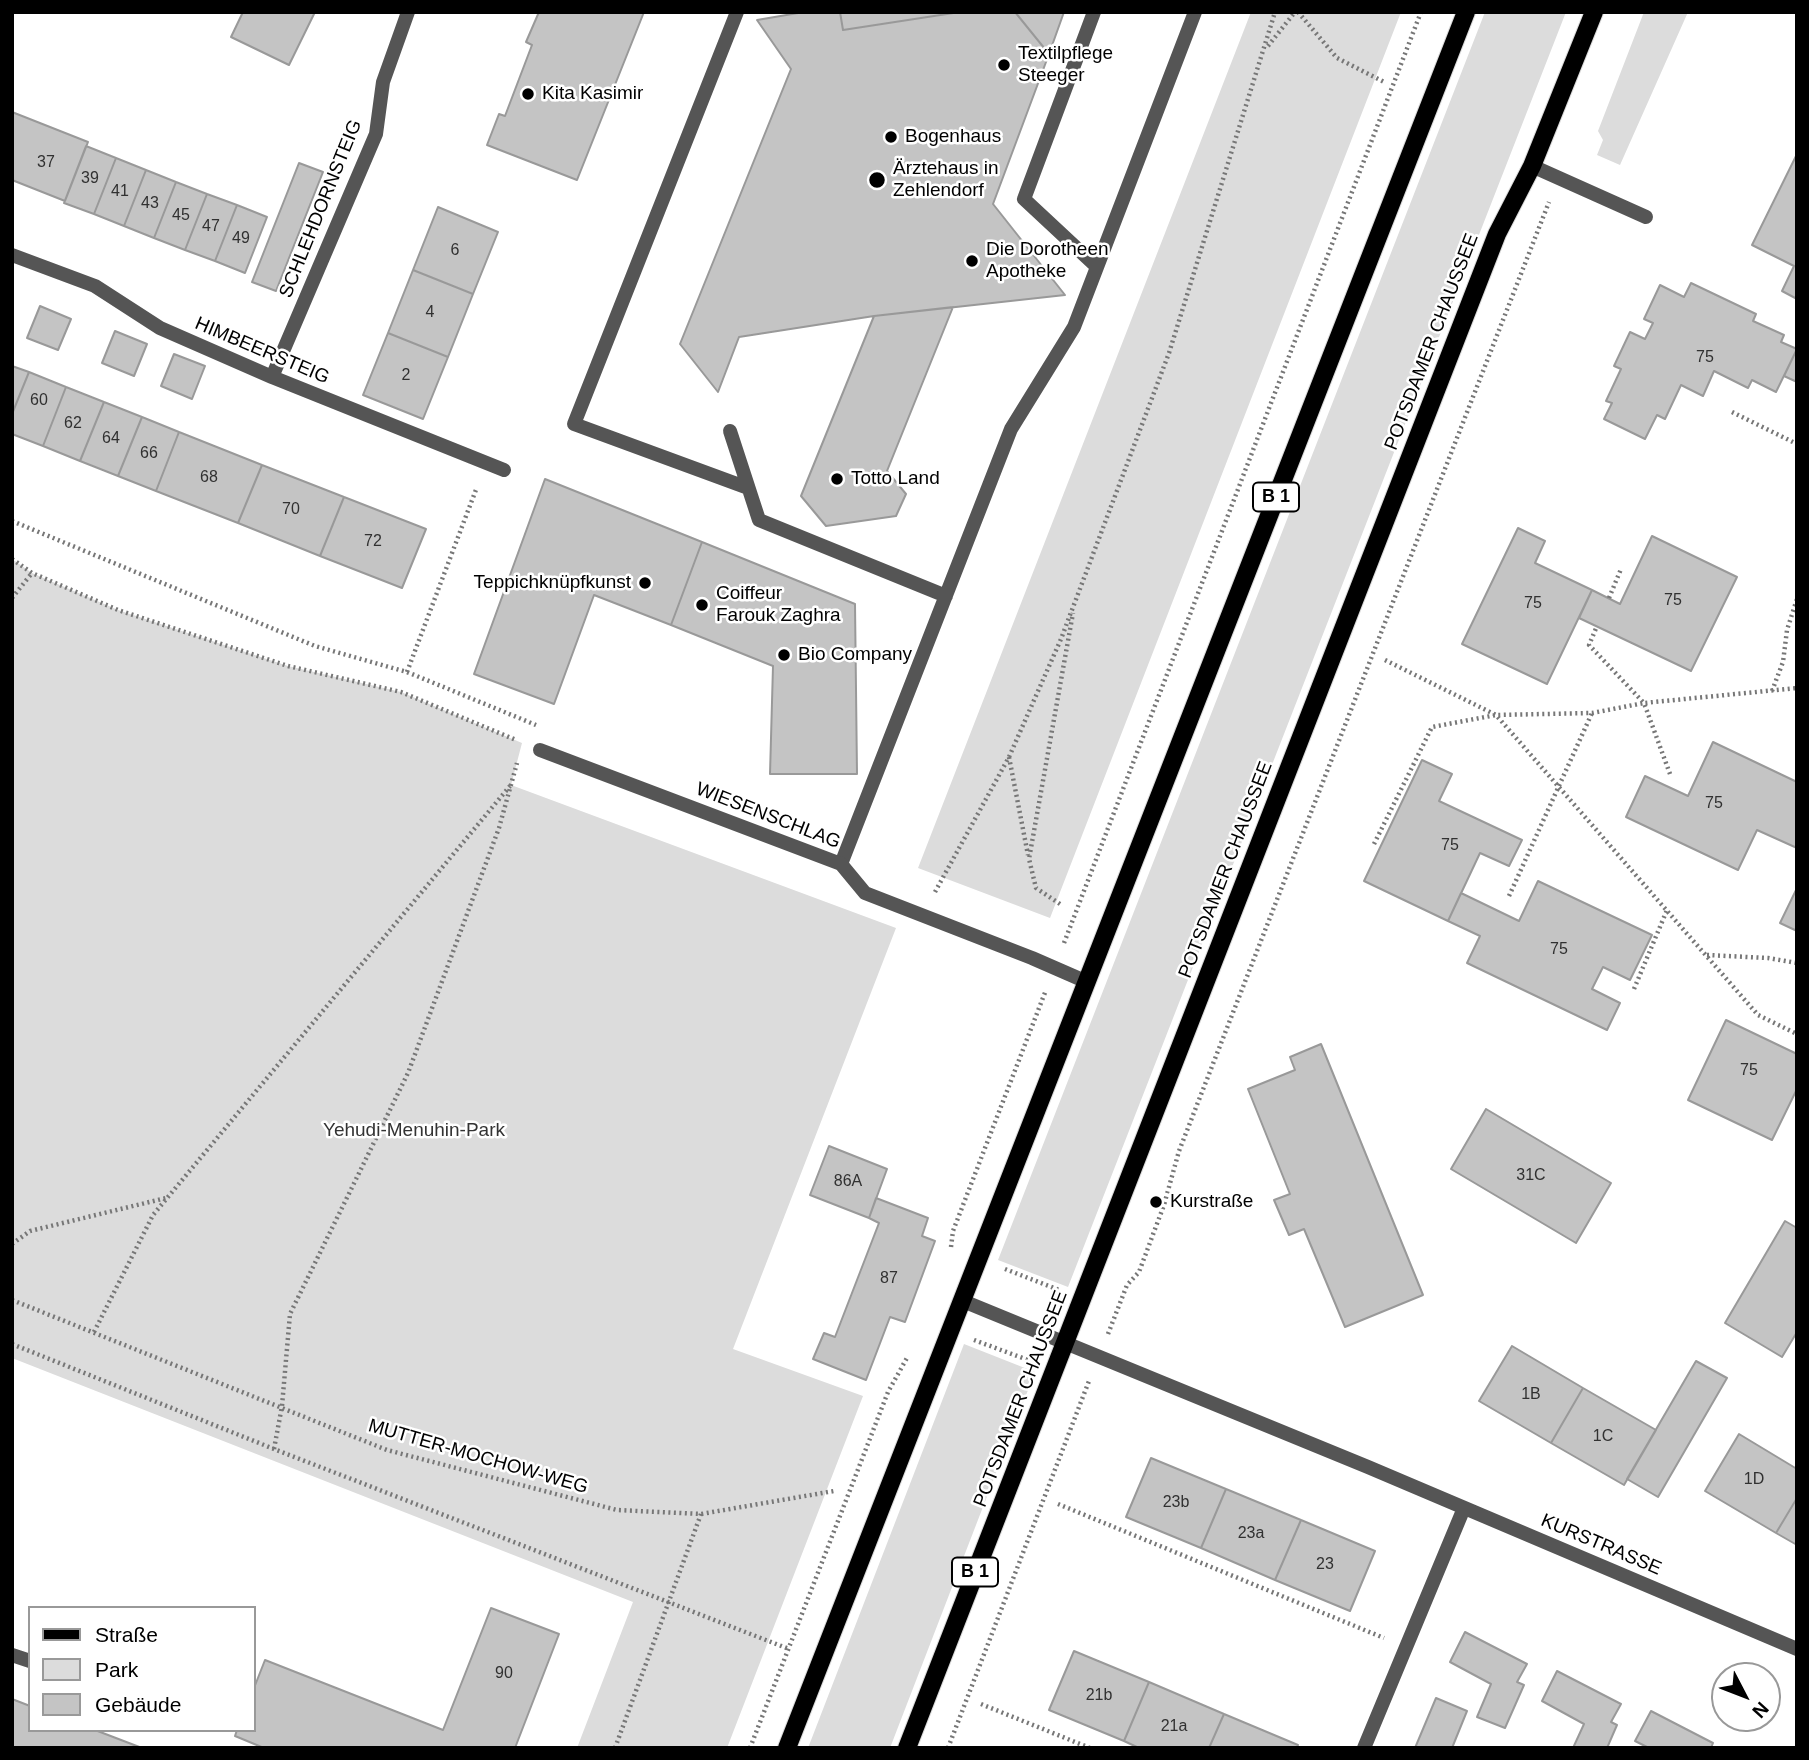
<!DOCTYPE html>
<html>
<head>
<meta charset="utf-8">
<style>
	body { margin:0 }
	#map { position:relative; width:1809px; height:1760px; overflow:hidden; background:#fff; font-family:Arial,sans-serif }
	canvas { display:block }
	.frame { position:absolute; inset:0; border:14px solid #000; pointer-events:none }
	.legend { position:absolute; left:28px; top:1606px; width:228px; height:126px; box-sizing:border-box; background:#fff; border:2px solid #999; margin:0; padding:9px 12px; list-style:none; font-size:21px; color:#000 }
	.legend li { display:flex; align-items:center; gap:14px; height:35px }
	.legend b { width:35px; border:2px solid #999 }
	.north { position:absolute; left:1711px; top:1662px; width:70px; height:70px; box-sizing:border-box; background:#fff; border:2px solid #999; border-radius:50%; rotate:132deg; font-size:19px; font-weight:700; line-height:28px; text-align:center; color:#000 }
	.north::after { content:''; display:block; margin:auto; width:24px; height:32px; background:#000; clip-path:polygon(50% 0,100% 100%,50% 72%,0 100%) }
</style>
</head>
<body>
<div id="map">
<canvas width="1809" height="1760"></canvas>
<div class="frame"></div>
<ul class="legend">
<li><b style="height:9px;background:#000"></b>Straße</li>
<li><b style="height:19px;background:#dcdcdc"></b>Park</li>
<li><b style="height:19px;background:#c4c4c4"></b>Gebäude</li>
</ul>
<div class="north">N</div>
</div>
<script>
const c = document.querySelector('canvas').getContext('2d');
c.lineJoin = 'round';
function fillPath(path, color) { c.fillStyle = color; c.fill(path, 'evenodd'); }
const poly = rows => new Path2D(rows.map(r => 'M' + r).join(''));
function stroke(path, color, width, dash) { c.strokeStyle = color; c.lineWidth = width; c.lineCap = dash ? 'butt' : 'round'; c.setLineDash(dash || []); c.stroke(path); }
function label(font, color, halo, rows, align = 'center') {
  c.font = font + ' Arial,sans-serif'; c.lineWidth = 5; c.setLineDash([]); c.textBaseline = 'middle'; c.strokeStyle = halo; c.fillStyle = color; for (const [text, x, y, turn = 0] of rows) {
    c.save(); c.translate(x, y); c.rotate((+turn || 0) * Math.PI / 180); c.textAlign = isNaN(turn) ? turn : align; if (halo) c.strokeText(text, 0, 0); c.fillText(text, 0, 0); c.restore();
  }
}
fillPath(poly([
	[1251,12,1401,12,1050,918,918,868],
	[1485,12,1566,12,1068,1287,998,1260],
	[1644,12,1688,12,1620,165,1597,155,1603,140,1598,131],
	[12,559,32,573,118,610,288,666,401,692,522,743,511,785,896,928,733,1349,863,1396,727,1748,577,1748,633,1602,12,1358],
	[964,1344,1035,1372,890,1748,808,1748]
]), '#dcdcdc');
const building = poly([
	[243,12,315,12,289,65,231,37,243,12],
	[539,12,644,12,577,180,487,145,499,114,505,116,532,45,526,42,539,12],
	[804,12,840,12,843,30,960,12,1015,12,1049,54,993,204,1065,295,874,316,739,337,718,392,680,344,791,69,757,20,804,12],
	[840,12,960,12,843,30,840,12],
	[1015,12,1064,12,1049,54,1015,12],
	[12,112,88,142,65,201,12,180,12,112],
	[86,146,116,158,94,214,64,203,86,146],
	[1797,154,1797,299,1782,291,1794,266,1752,245,1797,154],
	[116,158,146,170,124,226,94,214,116,158],
	[299,163,323,172,276,291,252,282,299,163],
	[146,170,176,182,154,238,124,226,146,170],
	[176,182,207,194,185,250,154,238,176,182],
	[207,194,237,205,215,261,185,250,207,194],
	[237,205,267,217,245,273,215,261,237,205],
	[438,207,498,232,473,294,413,270,438,207],
	[413,270,473,294,448,357,388,333,413,270],
	[1691,283,1756,314,1753,321,1784,335,1781,342,1797,349,1776,392,1752,380,1748,388,1714,371,1703,396,1681,385,1665,419,1657,415,1645,439,1604,419,1612,403,1606,401,1621,369,1614,366,1630,332,1645,339,1653,323,1644,319,1660,285,1684,297,1691,283],
	[40,306,71,319,58,350,27,338,40,306],
	[953,307,887,471,906,494,896,516,826,526,801,496,874,316,953,307],
	[115,331,147,344,134,376,102,363,115,331],
	[388,333,448,357,423,419,363,395,388,333],
	[1797,349,1797,382,1784,376,1797,349],
	[174,354,205,366,192,399,161,386,174,354],
	[12,366,29,372,12,414,12,366],
	[29,372,66,387,43,446,12,434,12,414,29,372],
	[66,387,104,402,80,461,43,446,66,387],
	[104,402,142,417,118,476,80,461,104,402],
	[142,417,179,432,156,491,118,476,142,417],
	[179,432,262,465,238,523,156,491,179,432],
	[262,465,344,497,320,556,238,523,262,465],
	[545,479,702,542,671,625,594,595,554,704,474,674,545,479],
	[344,497,426,529,402,588,320,556,344,497],
	[1518,528,1545,541,1535,563,1592,590,1547,684,1462,644,1518,528],
	[1652,536,1737,577,1691,671,1579,618,1592,590,1620,604,1652,536],
	[702,542,855,604,857,774,770,774,773,666,671,625,702,542],
	[1713,742,1797,782,1797,848,1757,830,1738,870,1626,817,1645,776,1688,796,1713,742],
	[1422,760,1452,774,1439,801,1522,840,1509,866,1480,853,1448,921,1364,881,1422,760],
	[1538,881,1652,935,1630,980,1603,967,1592,989,1620,1003,1607,1030,1467,963,1480,936,1448,921,1461,893,1519,921,1538,881],
	[1797,888,1797,931,1780,923,1797,888],
	[1726,1020,1797,1054,1797,1089,1772,1140,1688,1100,1726,1020],
	[1321,1044,1423,1295,1345,1327,1304,1229,1289,1235,1274,1200,1290,1194,1248,1089,1295,1070,1290,1057,1321,1044],
	[1486,1109,1611,1183,1576,1243,1451,1169,1486,1109],
	[829,1146,887,1169,869,1218,810,1195,829,1146],
	[876,1198,928,1218,922,1236,935,1241,905,1322,890,1317,866,1380,813,1359,824,1333,835,1337,879,1223,869,1218,876,1198],
	[1785,1221,1797,1228,1797,1332,1782,1357,1725,1323,1785,1221],
	[1512,1346,1583,1388,1551,1443,1479,1401,1512,1346],
	[1696,1361,1727,1378,1658,1497,1627,1479,1696,1361],
	[1583,1388,1656,1430,1624,1485,1551,1443,1583,1388],
	[1739,1434,1797,1469,1797,1498,1776,1533,1705,1491,1739,1434],
	[1151,1458,1226,1489,1201,1548,1126,1517,1151,1458],
	[1226,1489,1301,1520,1275,1580,1201,1548,1226,1489],
	[1797,1498,1797,1545,1776,1533,1797,1498],
	[1301,1520,1375,1551,1350,1611,1275,1580,1301,1520],
	[491,1608,559,1634,515,1748,264,1748,235,1736,237,1730,254,1730,254,1688,265,1660,443,1730,491,1608],
	[1465,1632,1527,1664,1517,1682,1524,1685,1505,1728,1477,1717,1491,1684,1450,1662,1465,1632],
	[1074,1651,1149,1682,1124,1741,1049,1710,1074,1651],
	[1557,1671,1621,1704,1611,1722,1617,1725,1607,1748,1573,1748,1584,1724,1542,1701,1557,1671],
	[1149,1682,1224,1714,1209,1748,1139,1748,1124,1741,1149,1682],
	[1436,1698,1467,1711,1452,1748,1415,1748,1436,1698],
	[12,1699,30,1706,30,1730,95,1730,142,1748,12,1748,12,1699],
	[1651,1711,1713,1743,1711,1748,1649,1748,1635,1741,1651,1711],
	[1224,1714,1298,1745,1297,1748,1209,1748,1224,1714]
]);
fillPath(building, '#c4c4c4');
stroke(building, '#999', 2);
const primary = poly([
	[787,1748,1466,12],
	[907,1748,1497,234,1532,166,1594,12]
]);
stroke(primary, '#dbdbdb', 20);
stroke(poly([
	[1298,12,1337,58,1384,82],
	[1268,46,1295,12],
	[1732,412,1797,444],
	[12,521,315,646,407,672,536,725],
	[12,559,32,573,118,610,288,666,401,692,516,740],
	[12,598,32,573],
	[1609,598,1621,569],
	[1385,660,1496,715,1758,1015,1797,1034],
	[407,672,477,487],
	[1772,691,1783,662,1787,630,1797,599],
	[1009,757,1028,855],
	[1670,774,1644,703,1797,688],
	[1374,844,1432,727,1496,715,1592,713,1644,703,1589,645,1597,626],
	[935,892,1009,757,1061,639,1169,353,1275,12],
	[1509,896,1592,713],
	[1060,904,1036,888,1029,859,1073,613],
	[1064,943,1421,12],
	[1707,955,1768,958,1797,963],
	[1634,989,1667,910],
	[12,1244,30,1231,166,1198],
	[951,1247,953,1231,1046,990],
	[1005,1269,1059,1290],
	[12,1300,387,1450,617,1510,701,1514,834,1491],
	[94,1332,153,1215,510,786],
	[1108,1334,1127,1285,1139,1272,1164,1205,1179,1151,1549,202],
	[974,1340,1028,1360],
	[12,1344,274,1449,789,1649],
	[274,1449,282,1406,290,1314,408,1073,499,828,517,763],
	[1058,1504,1384,1638],
	[981,1704,1090,1748],
	[615,1748,701,1514],
	[750,1748,888,1392,908,1356],
	[948,1748,1089,1381]
]), '#777', 4.5, [2, 3.5]);
stroke(poly([
	[737,12,574,424,748,488],
	[1094,12,1024,199,1097,267],
	[1532,166,1646,217],
	[730,431,759,520,946,596],
	[841,864,1011,429,1074,327,1195,12],
	[12,1655,30,1661]
]), '#555', 14);
stroke(poly([
	[12,255,95,286,160,328,272,377,504,470],
	[272,377,376,134,383,82,408,12],
	[540,750,841,864,865,893,1032,958,1087,982],
	[963,1301,1368,1467,1797,1649],
	[1364,1748,1464,1508]
]), '#555', 14);
stroke(primary, '#000', 18);
for (const [x, y, r, color] of [
	[1004,65,7,"#000"],
	[528,94,7,"#000"],
	[891,137,7,"#000"],
	[877,180,9,"#000"],
	[972,261,7,"#000"],
	[837,479,7,"#000"],
	[645,583,7,"#000"],
	[702,605,7,"#000"],
	[784,655,7,"#000"],
	[1156,1202,7,"#000"]
]) { const dot = new Path2D(); dot.arc(x, y, r, 0, 2 * Math.PI); c.fillStyle = color; c.fill(dot); stroke(dot, '#fff', 2.5); }
label('16px', '#313131', null, [
	["37",46,163],
	["39",90,179],
	["41",120,192],
	["43",150,204],
	["45",181,216],
	["47",211,227],
	["49",241,239],
	["6",455,251],
	["4",430,313],
	["75",1705,358],
	["2",406,376],
	["60",39,401],
	["62",73,424],
	["64",111,439],
	["66",149,454],
	["68",209,478],
	["70",291,510],
	["72",373,542],
	["75",1673,601],
	["75",1533,604],
	["75",1714,804],
	["75",1450,846],
	["75",1559,950],
	["75",1749,1071],
	["31C",1531,1176],
	["86A",848,1182],
	["87",889,1279],
	["1B",1531,1395],
	["1C",1603,1437],
	["1D",1754,1480],
	["23b",1176,1503],
	["23a",1251,1534],
	["23",1325,1565],
	["90",504,1674],
	["21b",1099,1696],
	["21a",1174,1727]
]);
for (const [x, y, w] of [
	[1276,497,46],
	[975,1572,46]
]) { const box = new Path2D(); box.roundRect(x - w / 2, y - 14.5, w, 29, 5); c.fillStyle = '#fff'; c.fill(box); stroke(box, '#000', 2); }
label('bold 18px', '#000', null, [
	["B 1",1276,497],
	["B 1",975,1572]
]);
label('19px', '#000', '#fff', [
	["Textilpflege",1018,54],
	["Steeger",1018,76],
	["Kita Kasimir",542,94],
	["Bogenhaus",905,137],
	["Ärztehaus in",893,169],
	["Zehlendorf",893,191],
	["Die Dorotheen",986,250],
	["Apotheke",986,272],
	["Totto Land",851,479],
	["Teppichknüpfkunst",631,583,"right"],
	["Coiffeur",716,594],
	["Farouk Zaghra",716,616],
	["Bio Company",798,655],
	["Kurstraße",1170,1202]
], 'left');
label('19px', '#000', '#fff', [
	["SCHLEHDORNSTEIG",321,209,-68],
	["POTSDAMER CHAUSSEE",1432,342,-69],
	["HIMBEERSTEIG",262,351,23],
	["WIESENSCHLAG",768,816,21],
	["POTSDAMER CHAUSSEE",1226,870,-69],
	["POTSDAMER CHAUSSEE",1021,1399,-69],
	["MUTTER-MOCHOW-WEG",478,1457,16],
	["KURSTRASSE",1601,1545,23]
]);
label('19px', '#333', '#fff', [
	["Yehudi-Menuhin-Park",414,1131]
]);
</script>
</body>
</html>
